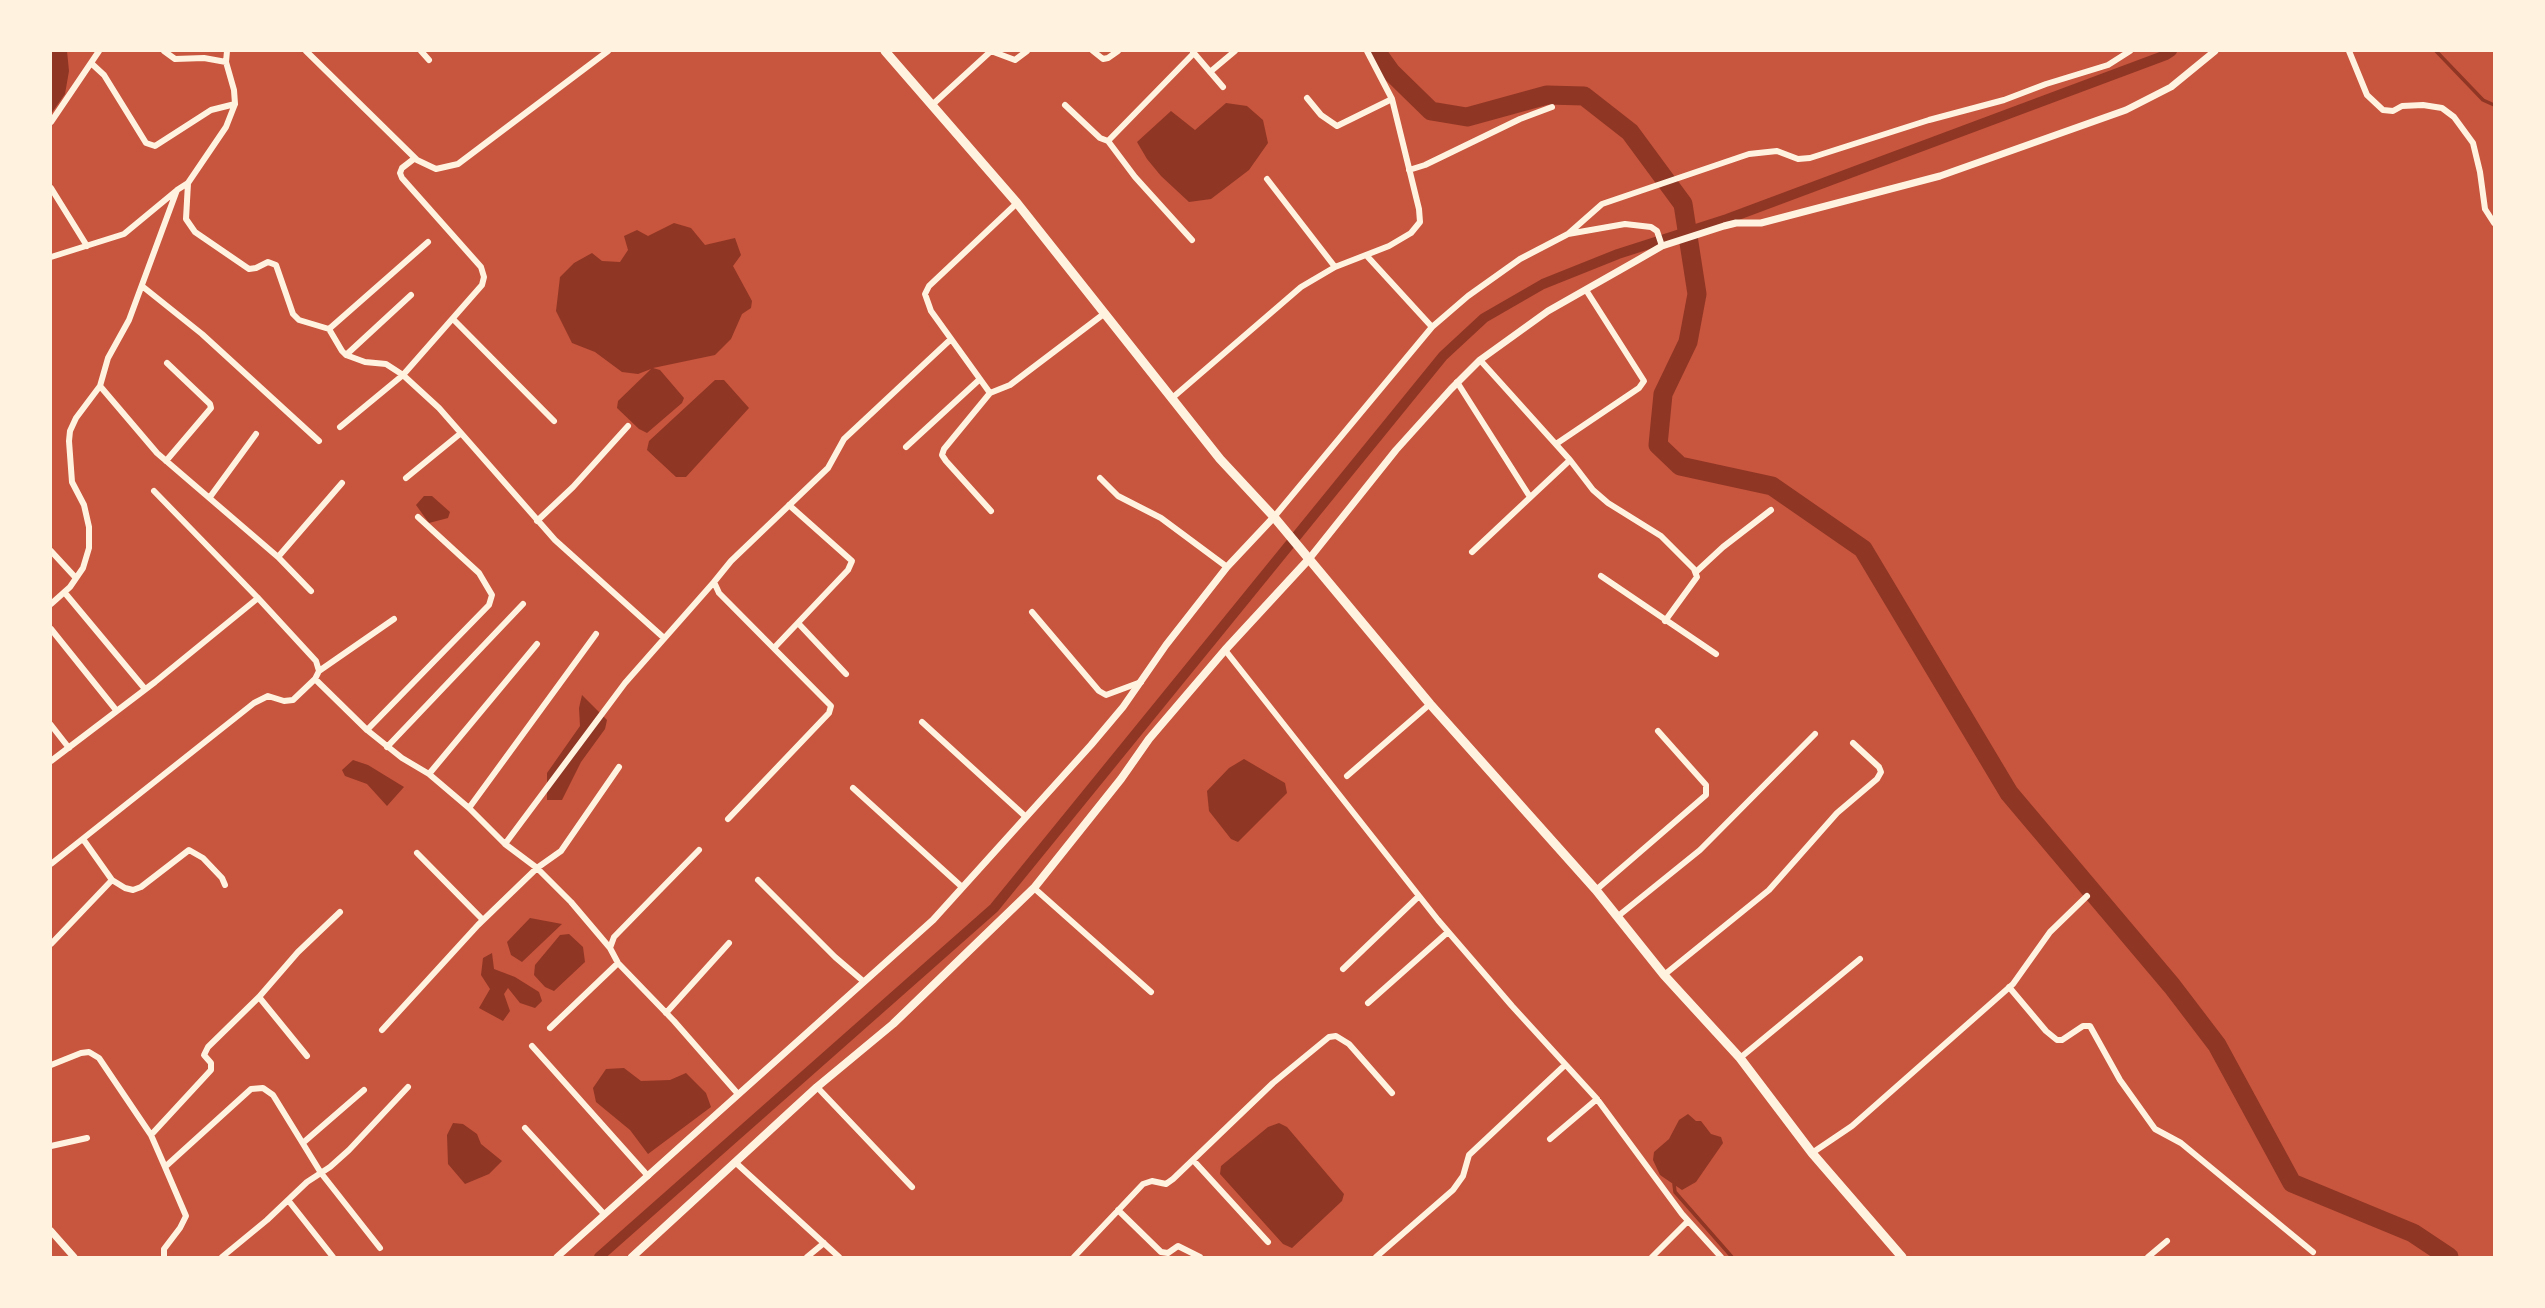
<!DOCTYPE html>
<html>
<head>
<meta charset="utf-8">
<style>
	body { margin:0 }
	#map { position:relative; width:2545px; height:1308px; overflow:hidden; background:#c8553d; font-family:"Times New Roman",serif }
	canvas { display:block }
	.frame { position:absolute; inset:0; border:52px solid #fff3e0; pointer-events:none }
</style>
</head>
<body>
<div id="map">
<canvas width="2545" height="1308"></canvas>
<div class="frame"></div>
</div>
<script>
const c = document.querySelector('canvas').getContext('2d');
c.lineJoin = 'round';
function fillPath(path, color) { c.fillStyle = color; c.fill(path, 'evenodd'); }
const poly = rows => new Path2D(rows.map(r => 'M' + r).join(''));
function stroke(path, color, width, dash) { c.strokeStyle = color; c.lineWidth = width; c.lineCap = dash ? 'butt' : 'round'; c.setLineDash(dash || []); c.stroke(path); }
fillPath(poly([
	[51,51,67,51,69,71,65,94,51,114],
	[1226,103,1247,106,1263,120,1268,143,1249,170,1211,199,1189,202,1161,176,1147,159,1137,142,1171,111,1195,130],
	[674,223,691,228,705,245,735,238,741,255,733,266,752,301,751,308,742,314,731,339,715,355,653,368,660,370,684,398,682,403,647,433,639,429,617,408,618,401,651,369,638,374,622,372,595,352,572,343,556,311,560,277,574,263,592,253,602,261,620,262,628,250,624,236,637,230,648,236],
	[715,380,724,380,749,408,686,477,676,477,647,450,649,441],
	[424,496,432,496,450,512,448,518,429,523,416,505],
	[582,695,607,720,605,729,581,762,562,800,547,800,547,773,580,726,579,708],
	[1244,759,1285,783,1287,793,1238,842,1231,839,1209,811,1207,791,1229,768],
	[353,760,368,765,404,787,387,806,367,784,345,776,342,770],
	[530,918,562,924,522,962,511,955,507,942],
	[569,934,583,947,585,962,554,991,545,987,534,975,535,965,560,935],
	[492,953,494,969,515,977,539,992,542,1001,535,1008,520,1003,508,988,504,994,510,1011,503,1021,479,1008,490,989,481,975,483,958],
	[624,1068,641,1081,670,1080,686,1073,706,1093,711,1107,648,1154,630,1130,596,1102,593,1088,606,1069],
	[1688,1114,1696,1121,1701,1121,1711,1134,1721,1137,1723,1143,1696,1182,1682,1190,1660,1175,1653,1160,1654,1152,1669,1139,1679,1120],
	[453,1123,463,1124,477,1134,481,1144,502,1161,489,1174,465,1184,448,1164,447,1135],
	[1279,1123,1287,1127,1344,1194,1342,1201,1292,1248,1283,1244,1220,1174,1221,1166,1268,1127]
]), '#8f3625');
stroke(poly([
	[2436,51,2483,100,2494,105],
	[1674,1184,1675,1192,1732,1257]
]), '#8f3625', 3.5);
stroke(poly([
	[599,1257,994,908,1443,356,1484,318,1543,284,1618,254,1727,219,2166,55,2172,51]
]), '#8f3625', 10);
stroke(poly([
	[1376,51,1391,72,1431,111,1467,117,1547,95,1584,96,1630,132,1683,204,1697,294,1688,342,1663,394,1658,445,1680,466,1772,486,1863,549,2009,793,2172,986,2217,1045,2292,1183,2413,1233,2449,1257]
]), '#8f3625', 19);
stroke(poly([
	[164,51,175,59,204,58,226,62],
	[306,51,417,160,436,169,458,164,608,51],
	[421,51,429,60],
	[1093,51,1103,59,1108,58,1118,51],
	[2349,51,2367,95,2383,110,2393,111,2402,106,2423,105,2442,108,2454,117,2473,143,2480,172,2485,209,2494,223],
	[1193,52,1223,87],
	[91,63,104,75,146,143,155,146,211,110,235,104],
	[1210,72,1235,51],
	[1307,98,1321,115,1337,126,1392,99],
	[932,105,991,51,1015,60,1027,51],
	[1065,105,1100,138,1108,141,1194,53],
	[51,122,99,51],
	[1108,141,1135,177,1192,240],
	[1409,170,1425,165,1520,119,1552,107],
	[1267,179,1335,267],
	[188,183,186,219,195,232,249,269,256,268,268,262,276,265,293,314,299,320,329,329,342,351,346,355,365,362,386,364,403,375,439,408,555,540,664,638],
	[51,188,87,246],
	[1568,234,1602,204,1749,154,1777,151,1798,159,1810,158,1929,120,2004,100,2046,84,2108,65,2130,51],
	[1367,256,1432,327],
	[51,257,124,234,176,191],
	[142,286,202,334,319,441],
	[453,319,554,421],
	[329,329,428,242],
	[346,355,411,295],
	[1480,360,1570,460,1593,490,1608,503,1661,536,1694,569,1697,577,1665,621],
	[1457,382,1530,497],
	[100,386,157,453,278,557,311,591],
	[990,393,931,311,925,294,929,286,1017,203],
	[1171,399,1301,287,1335,267,1389,246,1411,233,1420,222,1419,209,1392,99,1367,51],
	[340,427,403,375,482,285,484,277,481,267,402,178,400,173,402,168,415,158],
	[1556,444,1639,388,1644,381,1586,290],
	[906,447,980,379],
	[166,461,211,408,210,404,167,363],
	[406,478,461,433],
	[1100,478,1118,496,1161,518,1227,567],
	[210,497,256,434],
	[991,511,946,461,942,455,944,449,990,393,1010,385,1105,313],
	[1274,517,1432,327,1468,296,1520,259,1568,234,1625,224,1651,227,1657,231,1662,246],
	[537,521,573,487,628,426],
	[51,551,75,577],
	[1472,552,1570,460],
	[278,557,342,483],
	[1696,572,1723,547,1771,510],
	[1601,576,1716,654],
	[65,593,145,689],
	[51,604,70,587,83,568,89,548,89,527,84,505,72,482,69,441,70,431,76,418,100,386,108,358,129,320,177,190,188,183,226,127,235,104,234,90,226,62,227,51],
	[1032,612,1099,691,1106,695,1141,682],
	[798,623,846,674],
	[51,629,116,710],
	[774,648,848,570,852,561,789,505],
	[1225,650,1438,920,1512,1006,1597,1099,1682,1214,1721,1257],
	[319,671,394,619],
	[315,679,367,730,402,758,429,774,469,808,505,844,537,868,571,902,610,948],
	[922,722,1026,817],
	[51,725,69,748],
	[367,730,489,605,492,595,479,573,418,517],
	[387,747,523,604],
	[51,761,155,682,258,598],
	[429,774,537,644],
	[1347,776,1430,704],
	[853,788,962,887],
	[469,808,596,634],
	[728,819,829,713,831,706,719,593,714,582,731,561,828,468,844,439,951,339],
	[83,839,112,880,125,888,133,890,141,887,189,850,203,858,222,878,225,885],
	[505,844,625,683,714,582],
	[699,850,614,937,610,948,618,963,674,1021,738,1094],
	[417,853,483,920],
	[51,864,254,703,268,696,284,701,293,700,315,679,319,671,316,661,258,598,154,491],
	[758,880,835,957,863,981],
	[1034,888,1151,992],
	[1596,890,1706,795,1706,785,1658,731],
	[1617,917,1700,850,1815,734],
	[51,944,112,880],
	[1343,969,1419,896],
	[1664,975,1769,890,1837,813,1877,779,1881,772,1879,767,1853,743],
	[2009,987,2046,1031,2057,1040,2062,1040,2083,1026,2090,1026,2120,1080,2155,1129,2181,1143,2313,1252],
	[259,997,307,1056],
	[1368,1003,1448,932],
	[666,1013,729,943],
	[550,1028,618,963],
	[382,1030,478,925,537,868,561,851,619,767],
	[532,1046,648,1176],
	[1740,1058,1860,959],
	[51,1065,81,1053,89,1052,99,1058,151,1135,165,1167],
	[817,1087,912,1187],
	[525,1128,604,1214],
	[151,1135,211,1070,211,1063,204,1055,208,1047,259,997,298,952,340,912],
	[1550,1139,1597,1099],
	[304,1142,364,1090],
	[51,1146,87,1138],
	[1812,1153,1852,1126,2013,984,2050,932,2087,896],
	[1193,1160,1268,1242],
	[735,1162,839,1257],
	[288,1200,333,1257],
	[1118,1210,1161,1252,1168,1253,1178,1246,1200,1257],
	[164,1257,164,1249,180,1228,186,1216,165,1167,251,1089,263,1088,273,1095,321,1173,380,1248],
	[222,1257,267,1220,307,1182,330,1167,349,1150,408,1087],
	[807,1257,824,1243],
	[1074,1257,1143,1184,1152,1181,1166,1184,1173,1179,1273,1083,1329,1037,1336,1036,1349,1044,1392,1093],
	[1376,1257,1453,1190,1463,1176,1469,1155,1565,1065],
	[1652,1257,1688,1221],
	[2148,1257,2167,1241]
]), '#fff3e0', 6);
stroke(poly([
	[1309,559,1396,450,1451,389,1480,360,1548,311,1636,261,1662,246,1724,226,1736,223,1761,223,1940,176,2126,110,2171,87,2215,51],
	[51,1231,74,1257],
	[557,1257,933,920,1091,745,1123,707,1166,645,1227,567,1274,517]
]), '#fff3e0', 7);
stroke(poly([
	[632,1257,817,1087,893,1024,1034,888,1121,779,1149,739,1225,650,1309,559]
]), '#fff3e0', 8);
stroke(poly([
	[885,51,1017,203,1220,459,1274,517,1430,704,1596,890,1664,975,1740,1058,1812,1153,1902,1257]
]), '#fff3e0', 9);
</script>
</body>
</html>
